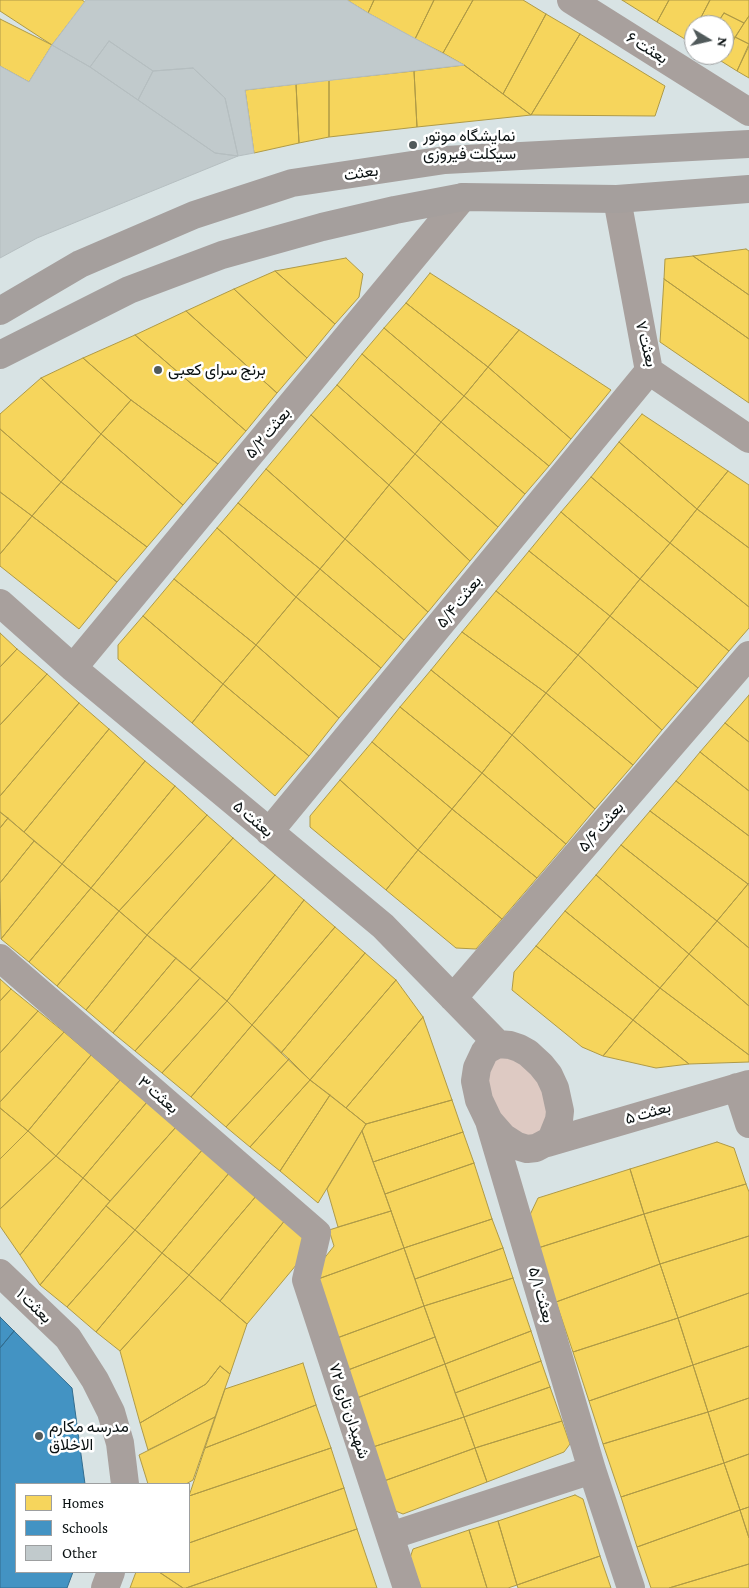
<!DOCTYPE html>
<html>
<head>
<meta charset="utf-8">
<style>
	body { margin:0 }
	#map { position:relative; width:749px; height:1588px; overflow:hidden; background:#d8e3e4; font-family:"Crimson Pro",serif }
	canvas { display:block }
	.legend { position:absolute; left:15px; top:1483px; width:175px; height:90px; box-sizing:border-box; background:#fff; border:1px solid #9d9fa0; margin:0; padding:6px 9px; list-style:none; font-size:15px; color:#091011 }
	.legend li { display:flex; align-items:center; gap:10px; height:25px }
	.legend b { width:25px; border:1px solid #9d9fa0 }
	.north { position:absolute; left:684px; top:15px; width:50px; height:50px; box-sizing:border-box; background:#fff; border:1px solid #9d9fa0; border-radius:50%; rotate:99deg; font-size:14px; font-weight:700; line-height:20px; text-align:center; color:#091011 }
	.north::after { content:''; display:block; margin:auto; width:18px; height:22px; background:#515a5b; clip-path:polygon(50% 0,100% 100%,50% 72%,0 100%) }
</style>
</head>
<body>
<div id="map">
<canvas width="749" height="1588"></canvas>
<ul class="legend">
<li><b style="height:14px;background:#f6d55c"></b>Homes</li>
<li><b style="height:14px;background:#4393c3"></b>Schools</li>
<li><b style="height:14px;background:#c1cacc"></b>Other</li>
</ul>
<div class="north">N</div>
</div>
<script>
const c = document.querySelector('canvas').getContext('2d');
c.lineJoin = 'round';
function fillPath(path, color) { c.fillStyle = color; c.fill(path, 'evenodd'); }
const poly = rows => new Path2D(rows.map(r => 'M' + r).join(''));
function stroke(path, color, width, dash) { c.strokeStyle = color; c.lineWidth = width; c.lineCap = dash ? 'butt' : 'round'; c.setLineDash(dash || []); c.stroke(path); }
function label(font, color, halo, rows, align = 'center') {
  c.font = font + ' "Crimson Pro",Vazirmatn,serif'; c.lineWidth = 5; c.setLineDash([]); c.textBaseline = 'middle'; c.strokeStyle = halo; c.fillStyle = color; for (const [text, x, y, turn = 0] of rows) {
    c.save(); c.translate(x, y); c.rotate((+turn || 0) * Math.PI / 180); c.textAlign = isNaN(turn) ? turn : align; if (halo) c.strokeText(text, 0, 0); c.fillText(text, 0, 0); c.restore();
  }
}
fillPath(poly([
	[516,1053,552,1100,537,1142,493,1118,484,1067,488,1059]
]), '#decac3');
const homes = poly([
	[0,0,82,0,85,2,52,45,0,11,0,0],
	[347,0,374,0,368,13,347,0],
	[374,0,434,0,415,39,368,13,374,0],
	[434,0,473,0,443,53,415,39,434,0],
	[473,0,523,0,546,14,503,94,464,65,443,53,473,0],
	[622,0,669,0,657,22,622,0],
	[669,0,710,0,697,25,694,25,694,30,688,41,657,22,669,0],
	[710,0,749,0,749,16,744,23,724,13,716,25,697,25,710,0],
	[724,13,744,23,721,61,711,55,724,55,724,25,716,25,724,13],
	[546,14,580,34,531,115,503,94,546,14],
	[749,16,749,44,735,37,749,16],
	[0,19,52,45,29,82,0,66,0,19],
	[580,34,665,86,655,116,531,115,580,34],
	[735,37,749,44,737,71,721,61,735,37],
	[749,46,749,78,737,71,749,46],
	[464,65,503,94,531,115,417,127,414,71,464,65],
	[414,71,417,127,329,137,329,80,414,71],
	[329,80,329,137,299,143,296,84,329,80],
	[296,84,299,143,254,153,245,90,296,84],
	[746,249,749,251,749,295,693,256,746,249],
	[693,256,749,295,749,339,664,279,665,259,693,256],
	[346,258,363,274,359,297,335,324,275,271,346,258],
	[275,271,335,324,307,358,234,289,275,271],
	[430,273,519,330,488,367,406,303,430,273],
	[664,279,749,339,749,403,660,342,664,279],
	[234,289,307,358,277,393,186,311,234,289],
	[406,303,488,367,464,396,384,328,406,303],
	[186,311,277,393,246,431,135,335,186,311],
	[384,328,464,396,441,422,362,354,384,328],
	[519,330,611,390,571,439,488,367,519,330],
	[135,335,246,431,218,464,131,400,83,358,135,335],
	[362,354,441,422,415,454,337,385,362,354],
	[83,358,131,400,101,434,41,378,83,358],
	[488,367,571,439,549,466,464,396,488,367],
	[41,378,101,434,61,482,0,429,0,414,41,378],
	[337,385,415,454,389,485,311,415,337,385],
	[464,396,549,466,525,494,441,422,464,396],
	[131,400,218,464,183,505,101,434,131,400],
	[642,414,728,471,697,509,619,442,642,414],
	[311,415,389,485,345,539,266,469,311,415],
	[441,422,525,494,498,527,415,454,441,422],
	[0,429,61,482,32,516,0,492,0,429],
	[101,434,183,505,147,547,61,482,101,434],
	[619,442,697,509,670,543,591,477,619,442],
	[415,454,498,527,470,561,389,485,415,454],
	[266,469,345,539,320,569,238,503,266,469],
	[728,471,749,485,749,548,697,509,728,471],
	[591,477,670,543,640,579,561,512,591,477],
	[61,482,147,547,117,582,32,516,61,482],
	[389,485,470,561,428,612,345,539,389,485],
	[0,492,32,516,0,554,0,492],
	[238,503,320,569,296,597,217,528,238,503],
	[697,509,749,548,749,607,670,543,697,509],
	[561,512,640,579,610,616,529,551,561,512],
	[32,516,117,582,79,629,0,566,0,554,32,516],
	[217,528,296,597,256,645,174,579,217,528],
	[345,539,428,612,404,640,320,569,345,539],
	[670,543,749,607,749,628,729,651,640,579,670,543],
	[529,551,610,616,578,655,496,591,529,551],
	[320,569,404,640,381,668,296,597,320,569],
	[174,579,256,645,223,684,143,616,174,579],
	[640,579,729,651,698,688,610,616,640,579],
	[496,591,578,655,546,693,462,632,496,591],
	[296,597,381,668,339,718,256,645,296,597],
	[143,616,223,684,192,723,118,659,118,645,143,616],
	[610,616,698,688,662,730,578,655,610,616],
	[462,632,546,693,512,735,431,670,462,632],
	[0,633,17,649,0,667,0,633],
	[256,645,339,718,309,756,223,684,256,645],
	[17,649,47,674,0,725,0,667,17,649],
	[578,655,662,730,633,765,546,693,578,655],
	[431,670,512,735,482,773,400,707,431,670],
	[47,674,79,703,0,796,0,725,47,674],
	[223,684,309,756,275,796,192,723,223,684],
	[546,693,633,765,595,809,512,735,546,693],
	[749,695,749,742,725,723,749,695],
	[79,703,109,729,24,832,0,812,0,796,79,703],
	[400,707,482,773,452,809,372,742,400,707],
	[725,723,749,742,749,791,700,752,725,723],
	[109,729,145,761,62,864,24,832,109,729],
	[512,735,595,809,566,844,482,773,512,735],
	[372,742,452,809,418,850,340,780,372,742],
	[700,752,749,791,749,836,676,781,700,752],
	[145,761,175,786,91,888,62,864,145,761],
	[482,773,566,844,537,878,452,809,482,773],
	[340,780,418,850,386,890,310,827,310,816,340,780],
	[676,781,749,836,749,883,748,884,650,811,676,781],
	[175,786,207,815,119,911,91,888,175,786],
	[452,809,537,878,502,919,418,850,452,809],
	[650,811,748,884,717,921,621,845,650,811],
	[0,812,8,818,0,828,0,812],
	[207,815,233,838,147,935,119,911,207,815],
	[8,818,34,841,0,883,0,828,8,818],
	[233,838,275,875,190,970,147,935,233,838],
	[34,841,62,864,1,939,0,883,34,841],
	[621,845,717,921,689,954,596,875,621,845],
	[418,850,502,919,476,949,456,948,386,890,418,850],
	[62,864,91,888,29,962,1,939,62,864],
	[275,875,304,900,227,1001,190,970,275,875],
	[596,875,689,954,660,988,565,911,596,875],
	[748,884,749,886,749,948,717,921,748,884],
	[91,888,119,911,57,986,29,962,91,888],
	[304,900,335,927,252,1025,227,1001,304,900],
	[119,911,147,935,86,1010,57,986,119,911],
	[565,911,660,988,633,1020,536,946,565,911],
	[717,921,749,948,749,1006,689,954,717,921],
	[335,927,365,953,281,1053,252,1025,335,927],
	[147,935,176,958,113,1033,86,1010,147,935],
	[536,946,633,1020,603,1056,582,1047,512,990,514,972,536,946],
	[365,953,396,980,310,1080,281,1053,365,953],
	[689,954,749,1006,749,1055,660,988,689,954],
	[176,958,200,978,135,1051,113,1033,176,958],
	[200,978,227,1001,162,1073,135,1051,200,978],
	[0,979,11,989,0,1001,0,979],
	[396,980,423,1017,346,1108,310,1080,396,980],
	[660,988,749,1055,749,1062,689,1064,633,1020,660,988],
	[11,989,38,1011,0,1053,0,1001,11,989],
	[227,1001,252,1025,191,1097,162,1073,227,1001],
	[38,1011,64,1032,0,1102,0,1053,38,1011],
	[423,1017,452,1100,366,1124,346,1108,423,1017],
	[633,1020,689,1064,656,1068,603,1056,633,1020],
	[252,1025,289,1059,226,1127,191,1097,252,1025],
	[64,1032,91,1055,28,1131,0,1108,0,1102,64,1032],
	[91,1055,120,1080,56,1156,28,1131,91,1055],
	[289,1059,310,1080,250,1147,226,1127,289,1059],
	[120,1080,147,1102,83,1178,56,1156,120,1080],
	[310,1080,330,1095,280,1171,250,1147,310,1080],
	[330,1095,366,1124,318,1203,280,1171,330,1095],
	[452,1100,463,1132,373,1162,362,1131,366,1124,452,1100],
	[147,1102,176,1127,110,1201,83,1178,147,1102],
	[0,1108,28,1131,0,1159,0,1108],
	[176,1127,203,1149,135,1230,106,1206,176,1127],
	[28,1131,56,1156,0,1209,0,1159,28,1131],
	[362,1131,391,1211,338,1227,327,1189,362,1131],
	[463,1132,474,1163,385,1194,373,1162,463,1132],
	[717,1142,734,1148,746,1184,644,1214,630,1169,717,1142],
	[203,1149,230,1172,162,1253,135,1230,203,1149],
	[56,1156,83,1178,20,1255,0,1226,0,1209,56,1156],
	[474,1163,492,1219,404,1248,385,1194,474,1163],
	[630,1169,644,1214,538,1248,528,1219,538,1198,630,1169],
	[230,1172,257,1195,189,1275,162,1253,230,1172],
	[83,1178,110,1201,40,1285,20,1255,83,1178],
	[746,1184,749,1192,749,1236,660,1264,644,1214,746,1184],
	[257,1195,286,1219,220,1301,189,1275,257,1195],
	[106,1206,135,1230,67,1307,40,1285,106,1206],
	[391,1211,404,1248,318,1279,315,1270,334,1246,329,1230,391,1211],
	[644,1214,660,1264,556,1302,538,1248,644,1214],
	[286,1219,307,1237,307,1252,247,1324,220,1301,286,1219],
	[492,1219,503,1248,415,1279,404,1248,492,1219],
	[135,1230,162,1253,96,1332,67,1307,135,1230],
	[749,1236,749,1293,678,1318,660,1264,749,1236],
	[404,1248,424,1306,337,1338,318,1279,404,1248],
	[503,1248,513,1278,424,1306,415,1279,503,1248],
	[162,1253,189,1275,120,1351,96,1332,162,1253],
	[660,1264,678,1318,573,1352,556,1302,660,1264],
	[189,1275,247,1324,230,1374,220,1366,206,1384,140,1423,120,1351,189,1275],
	[513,1278,531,1331,445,1364,424,1306,513,1278],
	[749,1293,749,1346,693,1365,678,1318,749,1293],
	[424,1306,435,1337,348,1370,337,1338,424,1306],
	[678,1318,693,1365,589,1401,573,1352,678,1318],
	[531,1331,541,1361,455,1393,445,1364,531,1331],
	[435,1337,445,1364,357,1398,348,1370,435,1337],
	[749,1346,749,1398,708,1412,693,1365,749,1346],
	[541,1361,550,1387,464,1417,455,1393,541,1361],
	[303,1363,316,1405,205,1448,225,1389,303,1363],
	[445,1364,464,1417,373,1447,357,1398,445,1364],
	[693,1365,708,1412,603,1444,589,1401,693,1365],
	[220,1366,230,1374,215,1417,148,1450,140,1423,206,1384,220,1366],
	[550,1387,562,1421,475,1448,464,1417,550,1387],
	[749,1398,749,1454,724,1463,708,1412,749,1398],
	[316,1405,331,1448,189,1496,205,1448,316,1405],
	[708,1412,724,1463,621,1497,603,1444,708,1412],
	[215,1417,193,1480,186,1484,148,1484,139,1455,215,1417],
	[464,1417,475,1448,384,1481,373,1447,464,1417],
	[562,1421,570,1444,564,1452,487,1482,475,1448,562,1421],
	[331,1448,344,1488,189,1543,189,1496,331,1448],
	[475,1448,487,1482,403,1514,393,1510,384,1481,475,1448],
	[749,1454,749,1507,740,1510,724,1463,749,1454],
	[724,1463,740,1510,637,1547,621,1497,724,1463],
	[344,1488,357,1529,186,1588,183,1588,159,1572,189,1572,189,1543,344,1488],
	[575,1495,583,1499,600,1556,517,1585,498,1521,575,1495],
	[749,1507,749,1538,740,1510,749,1507],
	[740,1510,749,1538,749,1564,669,1588,651,1588,637,1547,740,1510],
	[498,1521,517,1585,508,1588,487,1588,469,1530,498,1521],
	[357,1529,377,1588,186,1588,357,1529],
	[469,1530,487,1588,421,1588,410,1558,413,1549,469,1530],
	[600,1556,611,1588,518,1588,517,1585,600,1556],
	[749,1564,749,1588,669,1588,749,1564],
	[136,1572,159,1572,183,1588,130,1588,136,1572]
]);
fillPath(homes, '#f6d55c');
stroke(homes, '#af9a46', 1);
const schools = poly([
	[0,1317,14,1331,0,1348,0,1317],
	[14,1331,72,1388,85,1484,16,1484,16,1572,73,1572,67,1588,0,1588,0,1348,14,1331]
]);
fillPath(schools, '#4393c3');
stroke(schools, '#326c8e', 1);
const building = poly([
	[86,0,347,0,368,13,464,65,245,90,254,153,238,156,225,98,193,68,153,71,109,41,90,67,52,45,86,0],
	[109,41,153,71,138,100,90,67,109,41],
	[52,45,90,67,215,153,238,156,37,238,0,258,0,66,29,82,52,45],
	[193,68,225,98,238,156,215,153,138,100,153,71,193,68]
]);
fillPath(building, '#c1cacc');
stroke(building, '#b5bec0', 1);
stroke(poly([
	[571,0,749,112],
	[617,199,649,371,749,439],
	[0,603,73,668,383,926,498,1044],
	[73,668,463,197],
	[269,832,649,371],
	[0,958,317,1233,306,1280,407,1588],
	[453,998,749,655],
	[498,1044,510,1045,519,1048,528,1053,541,1065,549,1075,555,1088,560,1111,559,1120,551,1140,536,1148,527,1149,517,1146,503,1137,489,1121,479,1100,475,1081,477,1068,485,1051,498,1044],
	[737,1087,749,1124],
	[489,1121,592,1470,631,1588],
	[547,1143,749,1084],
	[0,1273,68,1338,95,1380,111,1412,120,1443,125,1484],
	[390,1536,592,1470],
	[105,1588,111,1572]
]), '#a8a09d', 28);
stroke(poly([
	[0,311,80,264,194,215,292,183,445,160,749,144],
	[0,355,129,290,222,255,322,227,395,210,463,197,617,199,749,189]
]), '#a59f9d', 28);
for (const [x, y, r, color] of [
	[413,145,5,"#515a5b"],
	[158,370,5,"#515a5b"],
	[39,1436,5,"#515a5b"]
]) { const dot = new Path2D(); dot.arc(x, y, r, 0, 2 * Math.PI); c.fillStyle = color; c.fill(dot); stroke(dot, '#fff', 2); }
label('16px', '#091011', '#fff', [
	["بعثت ۶",647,48,32],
	["بعثت",361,173,-9],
	["بعثت ۷",646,344,76],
	["بعثت ۵/۲",268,433,-50],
	["بعثت ۵/۴",459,602,-51],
	["بعثت ۵",253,819,40],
	["بعثت ۵/۶",601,827,-49],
	["بعثت ۳",158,1095,41],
	["بعثت ۵",648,1113,-16],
	["بعثت ۵/۱",541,1295,74],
	["بعثت ۱",34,1306,44],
	["شهیدان تاری ۷۲",349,1411,72]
]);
label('16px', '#091011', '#fff', [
	["نمایشگاه موتور",423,136],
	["سیکلت فیروزی",423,154],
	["برنج سرای کعبی",168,370],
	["مدرسه مکارم",49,1427],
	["الاخلاق",49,1445]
], 'left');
</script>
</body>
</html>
